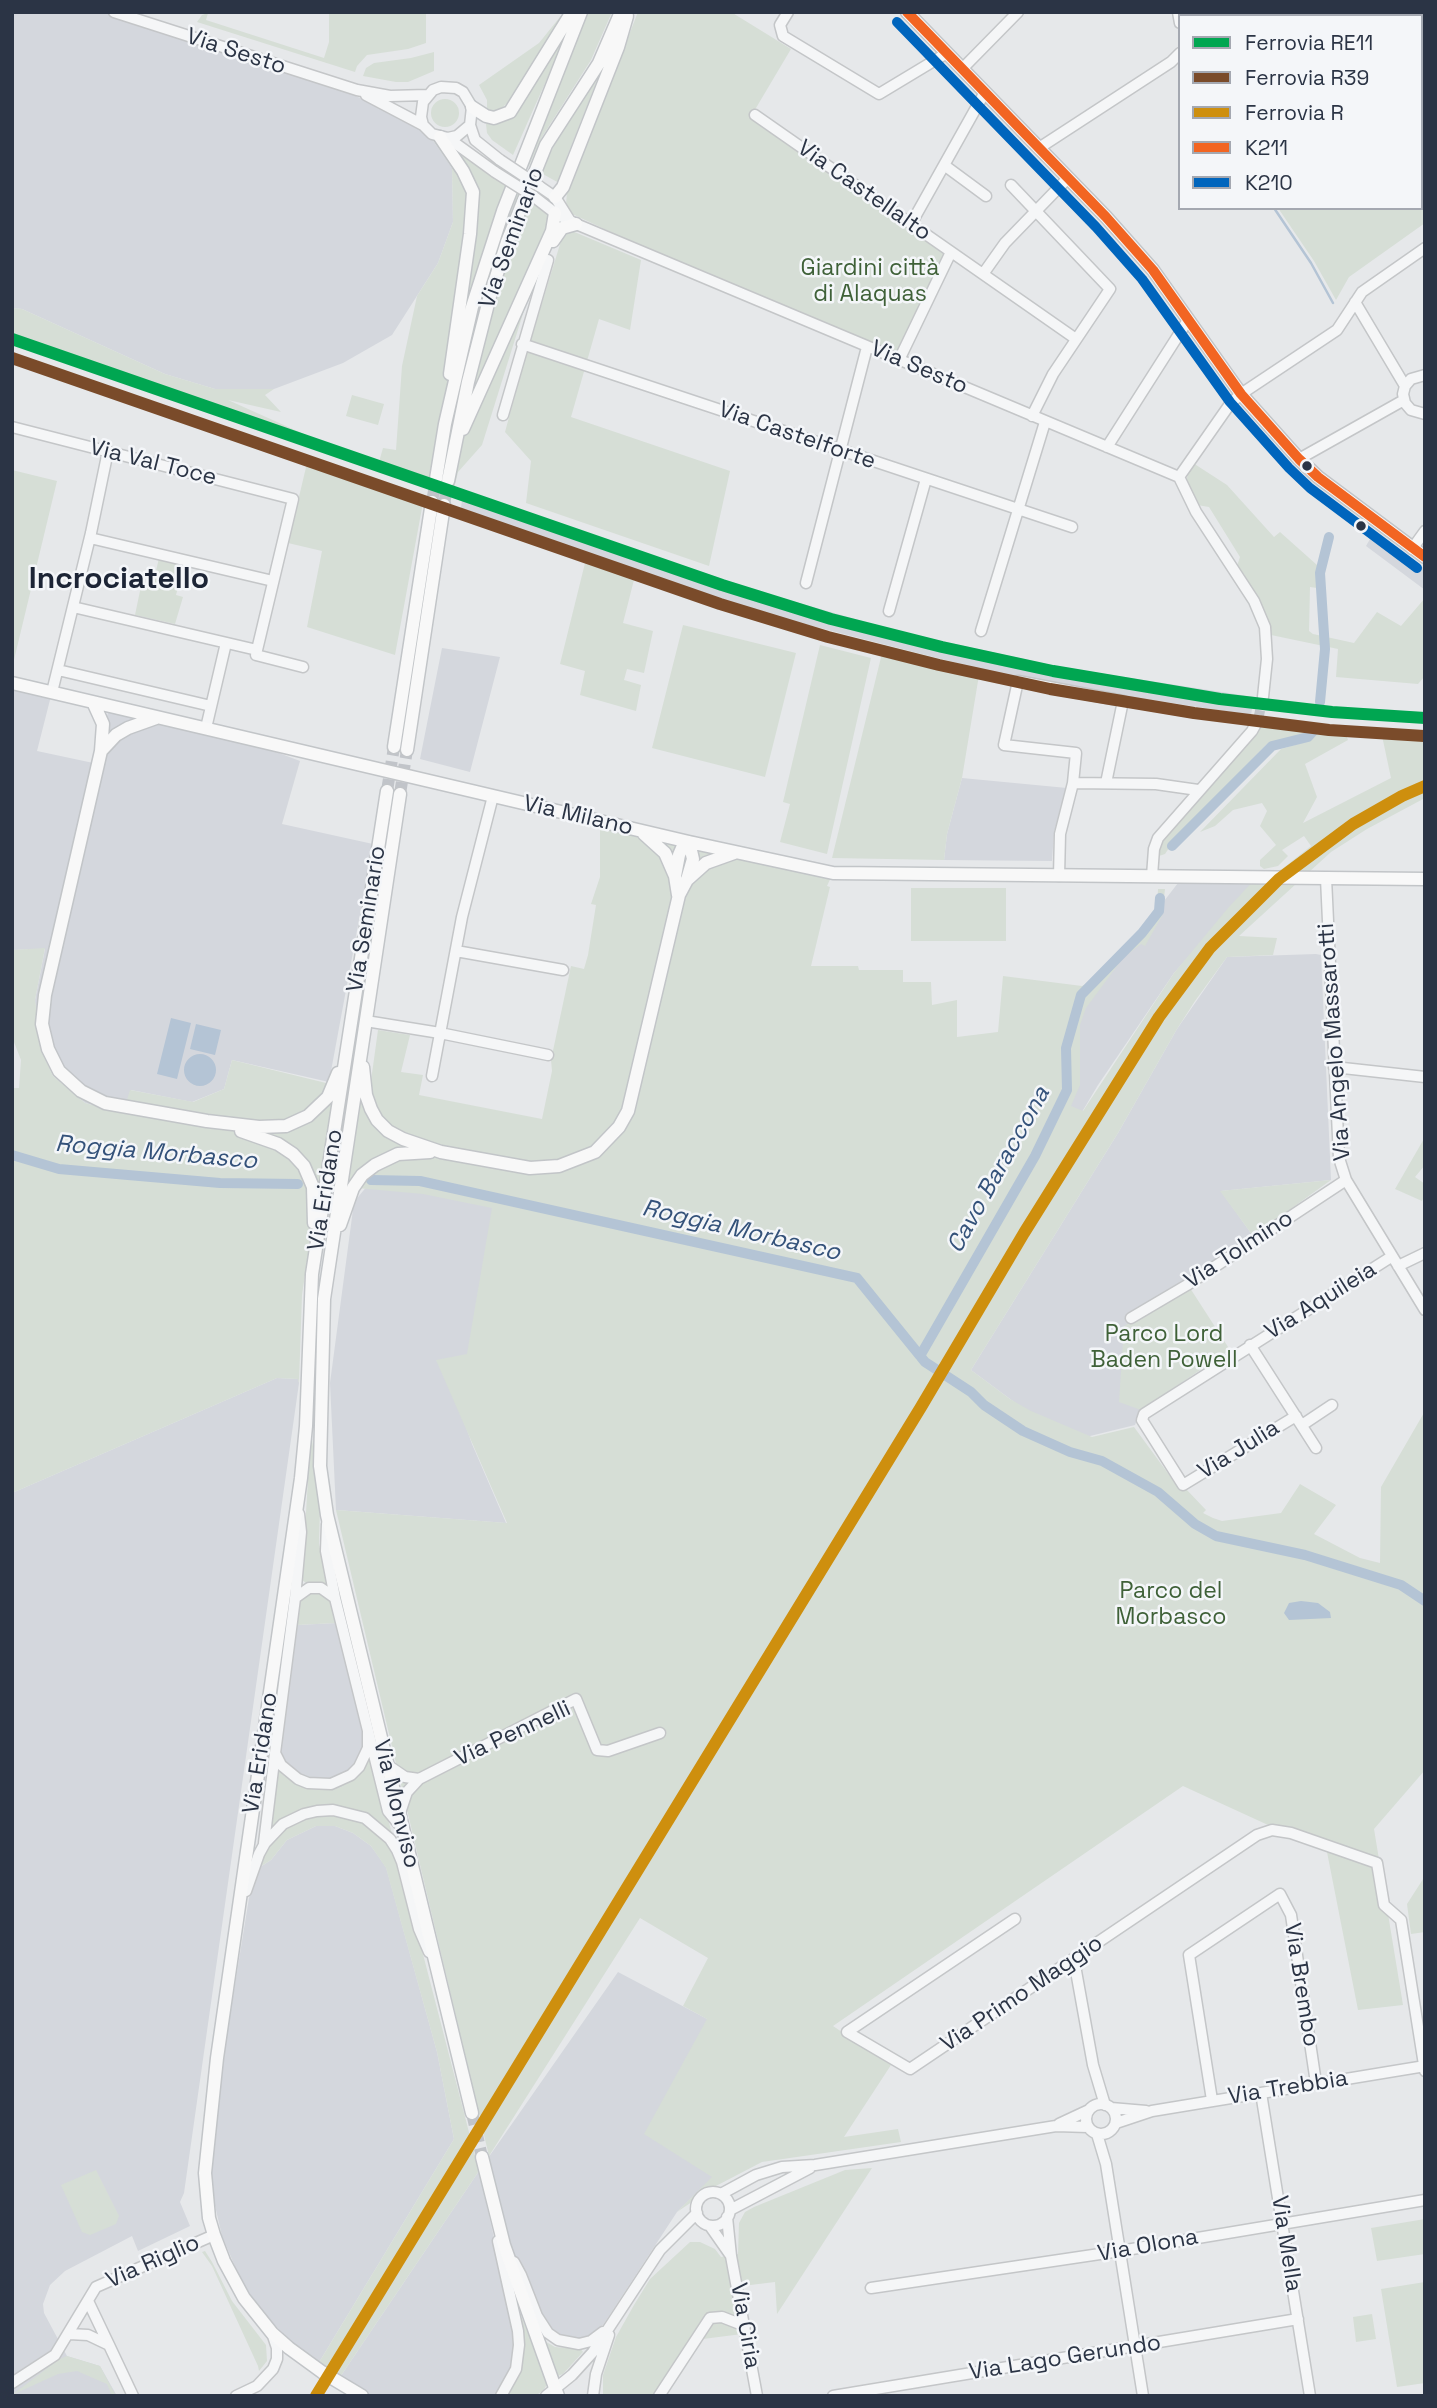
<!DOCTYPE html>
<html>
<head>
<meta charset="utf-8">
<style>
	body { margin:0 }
	#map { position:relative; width:1437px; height:2408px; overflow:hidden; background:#e6e8ea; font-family:"Space Grotesk",sans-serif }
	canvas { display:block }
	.frame { position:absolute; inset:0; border:14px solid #2b3445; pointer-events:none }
	.legend { position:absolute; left:1178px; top:14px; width:245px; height:196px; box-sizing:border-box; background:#f4f6f9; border:2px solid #a4a8b1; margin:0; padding:9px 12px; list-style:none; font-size:21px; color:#2b3445 }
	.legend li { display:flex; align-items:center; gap:14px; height:35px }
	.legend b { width:35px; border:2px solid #a4a8b1 }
</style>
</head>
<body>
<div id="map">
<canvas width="1437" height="2408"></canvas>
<div class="frame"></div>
<ul class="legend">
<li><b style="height:9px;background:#00a651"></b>Ferrovia RE11</li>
<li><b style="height:9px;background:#7a4b2a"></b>Ferrovia R39</li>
<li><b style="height:9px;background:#ce8f0e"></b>Ferrovia R</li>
<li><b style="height:9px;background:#f26522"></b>K211</li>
<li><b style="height:9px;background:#0065bd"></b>K210</li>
</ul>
</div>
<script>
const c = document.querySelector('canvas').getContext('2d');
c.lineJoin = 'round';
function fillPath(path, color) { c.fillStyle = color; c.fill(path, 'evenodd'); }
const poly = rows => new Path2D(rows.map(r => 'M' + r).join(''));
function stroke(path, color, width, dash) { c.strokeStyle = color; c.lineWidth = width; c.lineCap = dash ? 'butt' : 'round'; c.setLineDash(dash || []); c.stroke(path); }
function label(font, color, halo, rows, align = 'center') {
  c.font = font + ' "Space Grotesk",sans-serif'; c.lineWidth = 5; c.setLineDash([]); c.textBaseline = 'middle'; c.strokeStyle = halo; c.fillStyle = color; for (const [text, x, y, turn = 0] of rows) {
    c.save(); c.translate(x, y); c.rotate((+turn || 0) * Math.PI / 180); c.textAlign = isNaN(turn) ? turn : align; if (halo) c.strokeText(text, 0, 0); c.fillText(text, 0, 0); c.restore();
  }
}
fillPath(poly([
	[12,12,106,12,356,96,428,133,452,168,453,222,438,263,392,335,343,363,274,389,215,389,165,374,22,309,12,308],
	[463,491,761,592,897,631,1060,667,1254,697,1251,715,1072,688,980,669,785,619,679,586,461,508],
	[1374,532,1425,569,1425,590,1366,546],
	[442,648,500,657,470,772,420,759],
	[12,683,52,692,37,751,98,764,109,706,226,733,300,761,282,824,373,844,329,1082,232,1060,224,1089,192,1102,131,1090,124,1113,85,1103,53,1076,42,1052,36,1016,35,1000,45,949,12,950],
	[962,778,1067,788,1054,832,1052,861,944,860,947,834],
	[1185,874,1261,876,1174,973,1098,1085,1038,1186,1079,1002,1112,968],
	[1316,954,1321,955,1331,1180,1221,1191,1253,1236,1190,1288,1135,1425,1086,1437,1029,1413,971,1370,1118,1133,1177,1029,1227,957],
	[386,1163,786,1249,444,1365,472,1444,506,1523,336,1510,330,1383,354,1202],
	[277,1378,298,1379,299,1383,184,2193,180,2202,190,2226,138,2251,132,2236,65,2271,50,2285,43,2304,44,2313,67,2356,100,2366,117,2396,12,2396,12,1493],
	[337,1623,370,1749,367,1763,357,1777,342,1787,325,1790,310,1789,284,1776,275,1765,296,1625],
	[316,1826,335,1826,353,1833,371,1846,386,1867,437,2052,454,2139,318,2364,298,2350,273,2323,252,2297,240,2278,222,2236,208,2175,227,2034,249,1898,257,1869,271,1860,287,1840],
	[618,1972,711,2021,713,2177,677,2212,603,2325,589,2338,563,2341,542,2322,480,2176,516,2334,514,2367,501,2396,358,2396,336,2383,479,2171]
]), '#d4d7dd');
fillPath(poly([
	[329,12,426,12,426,43,408,49,367,55,357,66,355,72,197,22,202,15,208,13,206,20,324,58,329,42],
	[564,12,566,12,511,100,498,111,487,113,487,100,479,85,539,43],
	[588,12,612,12,591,60,542,137,529,166,526,164],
	[638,12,731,12,791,49,753,113,950,252,898,358,781,311,570,213,566,205,567,192],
	[563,37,555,61,513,155,492,140,487,133,486,124,501,123,515,113],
	[434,52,434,71,408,82,396,82,363,76,366,68,374,63,411,58],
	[600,73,568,154,559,183,541,173,559,135],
	[1421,98,1425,102,1425,223,1349,277,1336,300,1314,261,1278,208,1421,208],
	'431 113a14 14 0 1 1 28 0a14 14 0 1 1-28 0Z',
	[428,133,548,211,551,224,482,445,458,472,454,489,379,462,383,448,396,450,402,366,417,296,438,263,453,222,452,168],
	[565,228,641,260,630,330,599,319,571,417,730,471,709,566,526,503,531,461,505,432,526,355],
	[12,308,22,309,165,374,215,389,274,389,265,395,281,412,228,400,315,439,311,448,12,342],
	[352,395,384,404,378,425,346,416],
	[308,459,424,497,395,655,307,627,322,551,288,543],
	[1193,463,1227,485,1274,537,1280,532,1317,565,1317,588,1310,587,1309,631,1313,634,1354,643,1377,612,1401,626,1425,598,1425,676,1418,684,1336,677,1338,649,1271,635,1259,602,1244,574,1237,566,1240,557,1209,507,1197,505,1186,480],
	[12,470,57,481,13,664,12,664],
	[587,555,636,572,623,623,653,631,644,673,627,669,624,680,641,685,636,711,580,695,585,671,560,664],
	[159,558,184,564,176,595,183,597,175,624,135,615,141,586,152,588],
	[683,625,796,653,765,777,652,748],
	[820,645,871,658,827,854,780,842,790,804,783,802],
	[884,645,980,669,962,778,947,834,944,860,832,858],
	[1264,719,1309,725,1304,735,1267,744,1175,839,1165,854,1156,857,1161,839,1257,734],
	[1319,726,1344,729,1348,740,1305,764,1317,797,1303,823,1391,778,1381,731,1425,733,1425,798,1367,829,1331,852,1239,936,1277,938,1273,955,1227,957,1195,1001,1177,1029,1118,1133,971,1370,1010,1399,1031,1411,1092,1437,1134,1427,1178,1487,1186,1489,1206,1510,1203,1513,1213,1518,1222,1521,1281,1513,1300,1484,1336,1505,1314,1534,1360,1558,1380,1563,1381,1487,1425,1411,1425,1770,1374,1829,1403,2005,1358,2010,1327,1852,1183,1786,833,2026,891,2065,844,2137,898,2129,901,2142,762,2162,714,2187,677,2212,712,2177,644,2134,707,2019,683,2006,708,1958,640,1918,489,2156,336,1510,507,1523,436,1360,467,1354,492,1208,423,1194,357,1188,317,1194,302,1295,299,1383,298,1379,277,1378,12,1493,12,1088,19,1088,21,1060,12,1037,12,950,45,948,35,1000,42,1052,53,1076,85,1103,123,1113,130,1090,193,1102,224,1089,232,1060,367,1093,370,1088,378,1030,410,1035,401,1072,423,1075,419,1095,542,1119,552,1071,551,1060,571,966,584,969,588,955,596,905,591,904,600,877,600,822,833,873,827,886,830,887,811,966,858,966,859,970,903,970,903,982,931,982,932,1005,957,1000,957,1037,998,1032,1003,976,1082,986,1094,979,1157,912,1158,889,1165,889,1162,916,1145,946,1141,944,1123,958,1086,1008,1080,1025,1080,1085,1071,1106,1083,1111,1174,973,1228,908,1256,878,1282,869,1311,846,1304,836,1282,850,1288,856,1278,866,1264,869,1260,866,1260,860,1276,845,1260,826,1267,811,1262,803,1233,810,1215,826,1200,832,1281,749,1309,741],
	[911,888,1006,888,1006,941,911,941],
	[1425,1137,1425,1165,1415,1177,1425,1184,1425,1195,1422,1201,1395,1189],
	[1331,1180,1253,1236,1220,1191],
	[1190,1288,1230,1350,1141,1410,1119,1402,1124,1326],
	[311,1429,320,1509,319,1544,328,1582,324,1585,306,1583,302,1580],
	[317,1591,330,1598,337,1623,296,1625,299,1604,303,1596],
	[370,1749,479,2171,336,2383,318,2364,454,2139,437,2052,386,1868,371,1846,353,1833,335,1826,316,1826,287,1840,271,1860,257,1869,275,1765,284,1776,296,1783,310,1789,325,1790,341,1787,357,1777,367,1764],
	[1425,1876,1425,1932,1411,1934,1407,1904],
	[872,2168,777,2314,775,2282,734,2287,742,2334,703,2339,666,2396,603,2396,603,2375,616,2337,634,2305,650,2279,690,2242,700,2242,715,2249,721,2257,738,2254,739,2223,745,2212,754,2207,845,2170],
	[96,2170,119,2216,116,2224,90,2235,82,2232,61,2185],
	[1425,2219,1425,2254,1377,2261,1371,2228],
	[205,2251,212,2262,232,2301,266,2345,267,2361,259,2371,258,2366,212,2266,202,2252],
	[1425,2282,1425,2383,1397,2387,1381,2289],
	[518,2308,546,2378,547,2384,544,2390,535,2396,507,2396,519,2374],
	[1372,2314,1376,2339,1356,2342,1353,2317],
	[541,2339,555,2347,581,2349,583,2352,563,2374,555,2377],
	[67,2356,100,2366,116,2396,112,2396,107,2384,77,2371,58,2374,12,2395,58,2360]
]), '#d6ded6');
fillPath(poly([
	[171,1018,191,1023,177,1079,157,1074],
	[196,1024,221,1030,215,1055,190,1049],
	'184 1070a16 16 0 1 1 32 0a16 16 0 1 1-32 0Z',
	[1301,1601,1318,1603,1330,1612,1331,1618,1289,1620,1284,1613,1289,1603]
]), '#b4c4d5');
stroke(poly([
	[1221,12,1221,16],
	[1274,208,1311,263,1333,303]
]), '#b4c4d5', 2.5);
stroke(poly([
	[1320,702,1325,649,1320,573,1329,537],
	[1172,846,1272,746,1308,737,1316,728],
	[12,1155,59,1169,220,1183,298,1184],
	[371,1180,420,1181,857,1278,925,1362,971,1392,984,1405,1023,1431,1070,1452,1102,1461,1158,1492,1195,1524,1216,1536,1305,1555,1401,1585,1425,1601],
	[920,1356,1035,1156,1067,1090,1066,1048,1081,995,1142,933,1159,911,1160,898]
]), '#b4c4d5', 10);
stroke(poly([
	[1258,720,1263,697]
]), '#c1c4c9', 10, [10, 5]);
stroke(poly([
	[432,502,436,479],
	[444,505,448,481],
	[387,791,394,747],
	[400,794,407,750],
	[472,2113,482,2157]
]), '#c1c4c9', 12, [12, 6]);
const minor = poly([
	[114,12,357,90,390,96,427,95],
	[788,12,780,25,783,36,879,94,947,53],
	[1178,12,1180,23],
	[1372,12,1374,16],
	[962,69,1018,12],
	[1421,78,1425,82],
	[366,95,423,125],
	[755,115,1076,339],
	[470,125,475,140,500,160],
	[448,138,457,136,470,125,472,107,463,92,456,88,441,87,433,90,423,102,421,117,423,125,432,134,448,138,495,172],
	[1039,148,1171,62,1180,53],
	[944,165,986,196],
	[1011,185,1110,289,1053,374,1032,416],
	[539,186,555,197,570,221],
	[533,196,555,213,576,224,1179,477,1196,512,1254,601,1265,627,1267,659,1263,697],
	[911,224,985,92],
	[983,274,1005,243,1068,178],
	[1355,302,1405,386],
	[522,344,1072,527],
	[899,360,951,252],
	[1425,375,1411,379,1405,386,1403,394,1405,403,1411,410,1425,414],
	[503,415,548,260],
	[12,427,293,499,257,650],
	[1107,447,1188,320],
	[1299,459,1404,400],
	[1179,477,1230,404,1241,394,1337,330,1362,292,1425,248],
	[90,538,273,581],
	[1412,549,1425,531],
	[806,583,867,347],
	[73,607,257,650],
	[889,611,926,479],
	[981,631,1045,422],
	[257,650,256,655,303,667],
	[58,670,211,706],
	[52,692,91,533,108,451],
	[206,728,226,643],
	[1073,783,1156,784,1198,790],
	[1059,876,1060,834,1073,783,1076,753,1004,745,1018,681,1123,701,1106,783],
	[1152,876,1154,849,1158,838,1252,731,1258,720],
	[1326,878,1339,1158,1346,1180,1425,1310],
	[456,951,563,970],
	[372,1022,440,1033,548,1055],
	[1334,1067,1425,1077],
	[432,1076,462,917,493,796],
	[1398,1266,1425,1253],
	[1131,1318,1187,1285,1346,1180],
	[1250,1345,1316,1448],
	[1296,1416,1183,1485,1142,1420,1144,1414,1391,1257],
	[1302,1425,1332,1405],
	[327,1524,326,1551,335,1598],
	[295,1598,301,1532,299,1514],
	[368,1731,368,1748,359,1767,351,1775,331,1784,308,1783,298,1779,281,1765,275,1753,295,1598,309,1588,321,1588,335,1598,388,1811,402,1828],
	[386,1764,405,1777,419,1779],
	[400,1813,407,1792,419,1779,576,1699,597,1750,608,1751,660,1733],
	[264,1843,275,1753],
	[246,1891,259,1854,265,1843,283,1824,304,1814,317,1811,333,1810,365,1818,390,1839,397,1850,402,1862,419,1929,429,1952],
	[1015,1919,847,2032,910,2069,1257,1835,1272,1830,1291,1833,1377,1863,1384,1905,1401,1920,1425,2071],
	[1074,1960,1093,2065,1105,2105],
	[1261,2093,1310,2396],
	[1212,2100,1189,1955,1280,1894,1291,1915,1316,2083],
	'1086 2119a15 15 0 1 1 30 0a15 15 0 1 1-30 0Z',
	[1111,2108,1146,2111],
	[1116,2123,1152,2111,1425,2066],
	[1059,2124,1089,2110],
	[1097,2134,1106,2164,1143,2396],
	'696 2209a17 17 0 1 1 34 0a17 17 0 1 1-34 0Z',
	[721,2194,756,2175,782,2167,815,2165,1056,2126,1088,2127],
	[730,2210,810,2168],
	[727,2217,731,2256,757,2396],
	[710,2226,731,2256],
	[498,2241,518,2331,519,2345,516,2369,501,2396],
	[514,2262,521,2275,537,2316,548,2333,558,2340,579,2344,591,2341,603,2332],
	[871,2288,1120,2251,1425,2200],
	[88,2301,109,2345],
	[69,2334,88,2335,109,2345,133,2396],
	[12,2383,55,2355,96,2287,214,2235],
	[236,2396,257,2386,273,2369,277,2359,277,2348,272,2333],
	[546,2396,572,2375,593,2352,660,2250,697,2213],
	[593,2396,596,2374,609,2335],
	[659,2396,710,2318,722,2317,745,2326],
	[833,2396,1298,2319]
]);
const major = poly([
	[907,12,1106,217,1153,270,1241,394,1299,459,1318,477,1425,557],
	[472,107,486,116,494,118,510,112,572,12],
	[440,137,463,171,473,192,470,234,450,374],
	[555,197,563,187,618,47,627,16],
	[553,241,562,228,576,224],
	[463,429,552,231,555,213],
	[436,479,445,424,472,307,503,211,581,12],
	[448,481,468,382,490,296,507,242,546,145,599,63,621,12],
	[12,683,689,842,833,873,1425,879],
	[93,702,103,724,101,751,45,995,42,1024,48,1049,59,1071,81,1091,105,1103,207,1121,259,1127,286,1126,308,1116,328,1097,338,1073],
	[394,747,432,502],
	[407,750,444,505],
	[101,751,116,735,128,728,156,718],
	[400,794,324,1299,320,1466,327,1515,472,2113],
	[644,834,665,853,675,876,678,895],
	[675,876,679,855,682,848,689,842],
	[687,880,706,863,734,853],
	[363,1067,366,1095,371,1109,377,1120,388,1131,403,1139,441,1152,530,1168,559,1166,595,1152,619,1127,628,1111,679,895,687,880,693,859,689,842],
	[241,1131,278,1144,293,1154,304,1166,313,1187,314,1223],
	[340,1225,353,1188,362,1175,375,1165,398,1154,430,1152],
	[482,2157,504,2245,558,2396],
	[362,2396,322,2372,289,2348,272,2333,244,2298,224,2261,214,2235,209,2218,205,2173,217,2058,301,1478,306,1426,312,1274,387,791]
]);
stroke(minor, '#c4c6c8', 13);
stroke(major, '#c2c5c8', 15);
stroke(minor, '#f5f6f7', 10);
stroke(major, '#f8f8f8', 12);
const minorBridge = poly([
	[500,160,539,186],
	[495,172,533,196]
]);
stroke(minorBridge, '#c4c6c8', 13, []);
stroke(minorBridge, '#f5f6f7', 10);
stroke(poly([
	[907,12,1106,217,1153,270,1241,394,1299,459,1318,477,1425,557]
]), '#f26522', 10);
stroke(poly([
	[897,22,1096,227,1142,279,1230,402,1289,468,1310,488,1417,568]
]), '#0065bd', 10);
stroke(poly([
	[12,339,722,585,831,619,942,647,1053,671,1220,699,1332,712,1425,718]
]), '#00a651', 12);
stroke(poly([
	[12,358,720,604,828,637,939,665,1050,689,1194,713,1329,730,1424,736]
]), '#7a4b2a', 12);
stroke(poly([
	[316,2396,921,1407,1024,1233,1159,1017,1210,948,1279,879,1353,824,1402,796,1425,786]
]), '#ce8f0e', 12);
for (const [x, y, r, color] of [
	[1307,466,6,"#2b3445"],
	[1361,526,6,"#2b3445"]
]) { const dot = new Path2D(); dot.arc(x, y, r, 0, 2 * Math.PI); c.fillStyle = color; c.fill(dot); stroke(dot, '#f4f6f9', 2.5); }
label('23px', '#2b3445', '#f4f6f9', [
	["Via Sesto",236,52,18],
	["Via Castellalto",864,191,35],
	["Via Seminario",512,238,-70],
	["Via Sesto",919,368,23],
	["Via Castelforte",797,436,19],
	["Via Val Toce",153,463,14],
	["Via Milano",578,816,13],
	["Via Seminario",367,919,-81],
	["Via Angelo Massarotti",1335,1042,-94],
	["Via Eridano",326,1190,-81],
	["Via Tolmino",1239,1250,-33],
	["Via Aquileia",1321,1301,-32],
	["Via Julia",1239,1450,-32],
	["Via Pennelli",513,1734,-25],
	["Via Eridano",261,1753,-81],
	["Via Monviso",396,1804,76],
	["Via Brembo",1301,1985,81],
	["Via Primo Maggio",1022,1994,-34],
	["Via Trebbia",1288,2088,-9],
	["Via Mella",1286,2244,81],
	["Via Olona",1148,2246,-10],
	["Via Riglio",153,2262,-24],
	["Via Ciria",745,2326,80],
	["Via Lago Gerundo",1065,2358,-9]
]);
label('23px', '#3f6138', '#f4f6f9', [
	["Giardini città",870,269],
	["di Alaquas",870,295],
	["Parco Lord",1164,1335],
	["Baden Powell",1164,1361],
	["Parco del",1171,1592],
	["Morbasco",1171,1618]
]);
label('italic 24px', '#34527a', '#f4f6f9', [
	["Roggia Morbasco",156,1153,5],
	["Cavo Baraccona",999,1170,-61],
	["Roggia Morbasco",741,1231,13]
]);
label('bold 30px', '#1d2536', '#f4f6f9', [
	["Incrociatello",119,580]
]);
</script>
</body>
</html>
